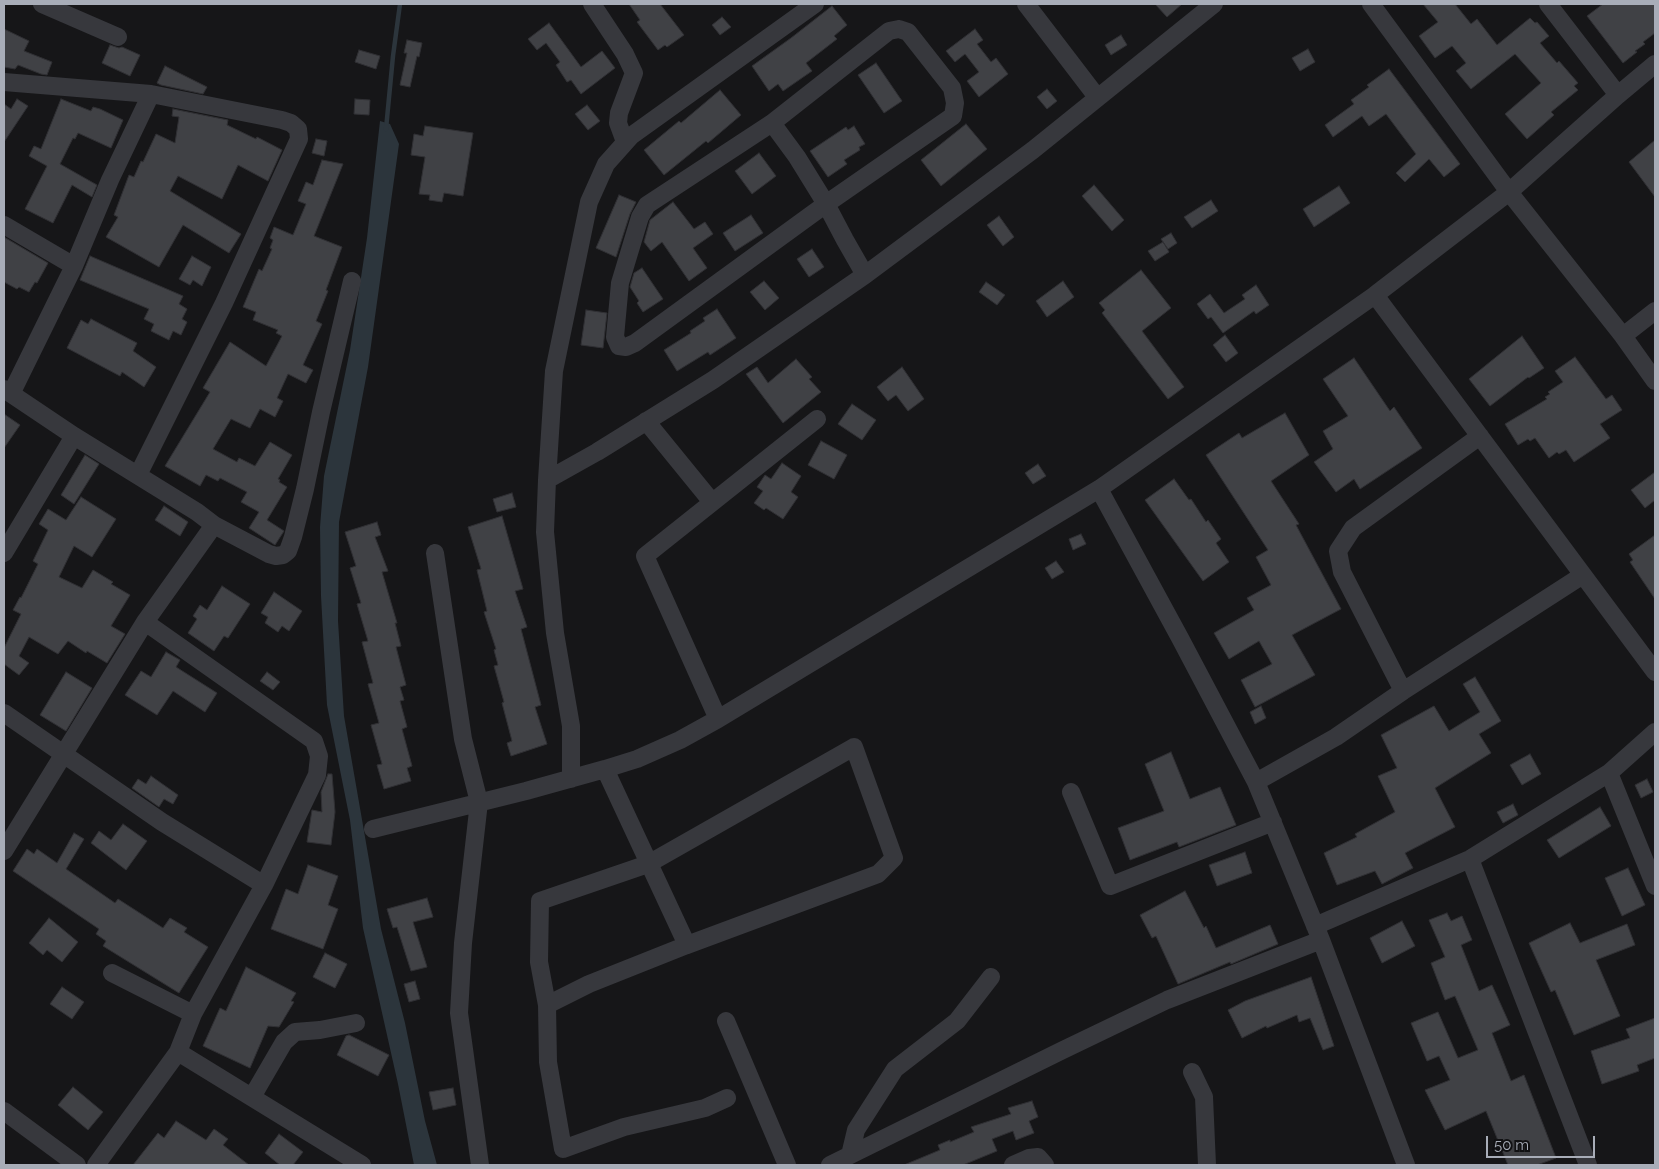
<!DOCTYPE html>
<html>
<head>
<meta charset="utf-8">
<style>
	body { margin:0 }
	#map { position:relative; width:1659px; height:1169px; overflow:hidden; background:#161618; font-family:Raleway,sans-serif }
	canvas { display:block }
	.frame { position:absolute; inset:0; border:5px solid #a8adb8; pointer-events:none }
	.scale { position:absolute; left:1486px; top:1136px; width:109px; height:22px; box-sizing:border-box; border:2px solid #a8adb8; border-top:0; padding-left:6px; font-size:15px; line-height:18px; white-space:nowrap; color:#a8adb8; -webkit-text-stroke:4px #111113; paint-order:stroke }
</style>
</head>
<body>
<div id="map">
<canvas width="1659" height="1169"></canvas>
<div class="frame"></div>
<div class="scale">50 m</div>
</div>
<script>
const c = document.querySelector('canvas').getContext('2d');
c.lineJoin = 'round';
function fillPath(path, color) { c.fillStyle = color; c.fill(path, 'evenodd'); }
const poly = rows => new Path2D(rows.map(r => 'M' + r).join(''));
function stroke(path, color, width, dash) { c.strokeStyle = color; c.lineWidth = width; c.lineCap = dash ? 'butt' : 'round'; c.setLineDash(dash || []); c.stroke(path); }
fillPath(poly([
	[380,121,390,124,399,144,368,367,339,522,338,621,344,716,381,929,405,1023,425,1121,437,1165,414,1165,398,1084,363,928,350,820,327,705,321,596,320,527,324,476,350,350,367,238]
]), '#2c353c');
stroke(poly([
	[386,129,393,56,400,4]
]), '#2c353c', 4.5);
const building = poly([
	[629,4,660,4,684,35,667,47,665,45,658,50,637,22,640,20,629,4],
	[1155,4,1182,4,1167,17,1155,4],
	[1423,4,1455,4,1471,24,1477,19,1497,45,1530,18,1535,23,1537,22,1549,36,1540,43,1557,63,1559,61,1578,83,1574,86,1578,90,1551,112,1554,115,1527,139,1505,114,1541,83,1515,54,1471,89,1456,71,1466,63,1452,46,1435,58,1419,36,1438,22,1423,4],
	[1603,4,1655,4,1655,33,1643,42,1645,44,1635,51,1637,52,1623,63,1587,16,1603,4],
	[832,6,847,25,834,36,837,39,806,63,812,71,783,91,778,84,769,91,752,66,791,38,832,6],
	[722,17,731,27,720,35,712,25,722,17],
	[549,23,581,67,602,51,615,68,581,94,571,80,567,82,556,65,560,62,546,43,537,50,528,39,549,23],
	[4,29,29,41,24,51,52,62,47,75,41,74,18,65,15,69,4,67,4,29],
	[975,29,983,40,977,44,991,62,996,58,1008,74,979,97,967,81,979,72,965,54,955,62,946,51,975,29],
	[1121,35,1127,45,1111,55,1105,45,1121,35],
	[407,40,422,43,419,57,417,56,410,87,400,85,407,53,404,53,407,40],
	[110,45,119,48,122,47,140,55,130,76,102,63,110,45],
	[1308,49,1315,62,1300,71,1292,58,1308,49],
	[359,50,380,56,376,69,355,62,359,50],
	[876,63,902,101,884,113,858,75,876,63],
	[165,66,207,87,203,94,161,85,157,83,165,66],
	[1389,69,1460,164,1444,177,1429,159,1405,182,1396,173,1416,154,1386,114,1369,126,1362,116,1333,137,1325,125,1354,104,1351,100,1369,87,1367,85,1389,69],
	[1047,89,1057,101,1047,109,1037,97,1047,89],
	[720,90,741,115,708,143,706,141,664,175,644,150,679,121,681,123,720,90],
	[17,99,28,106,4,142,4,104,11,109,17,99],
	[61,99,91,111,93,107,100,109,123,120,111,148,78,133,75,139,73,138,60,164,97,185,92,197,72,185,53,223,25,209,47,166,29,156,34,146,41,149,61,99],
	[355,99,370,100,369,115,354,114,355,99],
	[587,105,600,121,588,130,575,114,587,105],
	[173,109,228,120,227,125,256,139,257,137,282,150,268,181,238,165,222,199,178,176,170,191,241,234,229,253,183,225,159,267,106,237,118,217,114,215,129,175,134,177,141,161,143,162,156,134,175,143,179,117,172,116,173,109],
	[966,124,987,149,941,186,921,160,966,124],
	[425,126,473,133,463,196,444,193,442,202,429,200,430,195,419,194,425,157,411,155,414,134,423,136,425,126],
	[854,126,865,144,859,147,860,150,844,160,847,164,828,177,810,151,846,127,848,130,854,126],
	[316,139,327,141,324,156,312,153,316,139],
	[1655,140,1655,197,1629,162,1655,140],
	[759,153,776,176,752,194,735,171,759,153],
	[322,160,343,164,314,236,342,247,326,290,328,291,316,321,322,324,303,365,313,370,306,383,288,374,277,398,283,401,275,417,260,409,250,428,231,419,213,449,237,462,239,458,255,466,270,442,292,455,278,479,280,480,279,482,287,487,267,520,284,531,275,545,249,528,259,512,241,502,247,492,220,478,218,481,206,475,200,486,165,466,210,392,203,388,230,342,266,366,282,336,276,333,278,330,253,320,256,312,243,307,259,269,262,271,272,249,270,248,273,240,270,238,274,227,293,235,306,204,298,201,306,182,313,185,322,160],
	[1094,185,1124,220,1112,231,1082,196,1094,185],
	[1339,186,1350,203,1314,227,1303,209,1339,186],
	[619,195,636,202,630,214,616,257,596,248,619,195],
	[1211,200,1218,211,1192,228,1184,217,1211,200],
	[673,202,694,229,705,222,713,234,693,248,707,268,689,281,662,242,651,251,644,242,650,220,673,202],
	[751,215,763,233,735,251,723,233,751,215],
	[999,216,1014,237,1003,246,987,225,999,216],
	[1171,233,1177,243,1168,249,1161,239,1171,233],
	[4,237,48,263,37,283,35,282,29,292,19,287,17,289,4,282,4,237],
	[1163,242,1169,252,1155,261,1148,251,1163,242],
	[812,249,824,267,809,277,797,259,812,249],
	[90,256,183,296,179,304,187,309,182,319,187,322,181,335,173,331,169,340,151,331,154,324,144,319,149,309,80,280,90,256],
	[192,256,211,267,202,286,193,280,190,285,179,279,192,256],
	[642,268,663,299,643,312,637,303,639,301,630,287,634,273,642,268],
	[1141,270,1171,308,1142,331,1184,387,1168,399,1102,313,1105,310,1099,303,1141,270],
	[764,281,779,298,765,310,750,292,764,281],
	[1063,281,1074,297,1047,317,1036,301,1063,281],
	[986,282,1005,295,997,305,979,292,986,282],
	[1256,285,1269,305,1256,314,1254,311,1223,333,1211,317,1208,319,1197,304,1210,294,1224,313,1245,299,1242,295,1256,285],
	[717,309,736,338,710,355,708,352,677,371,664,350,691,333,690,331,705,321,703,318,717,309],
	[586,310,607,313,603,348,581,345,586,310],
	[91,319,137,343,133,351,156,367,144,387,122,372,120,376,67,348,81,320,88,324,91,319],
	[1225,335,1238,353,1226,362,1213,345,1225,335],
	[1522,336,1544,368,1529,378,1528,377,1490,406,1469,379,1522,336],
	[1575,357,1606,399,1612,395,1622,410,1600,424,1610,438,1574,462,1566,450,1559,454,1557,452,1549,458,1535,438,1530,441,1528,439,1518,445,1505,424,1547,399,1545,397,1550,394,1548,392,1563,382,1555,371,1575,357],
	[1354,358,1390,411,1394,407,1422,448,1360,489,1354,479,1336,492,1314,462,1333,449,1323,431,1348,416,1323,379,1354,358],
	[796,359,812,377,809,379,821,392,783,423,746,374,757,367,768,383,796,359],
	[902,367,924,399,908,411,896,395,888,401,877,387,902,367],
	[852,404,876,420,862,440,838,424,852,404],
	[1285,413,1309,455,1271,481,1299,524,1296,525,1341,609,1292,635,1315,675,1255,707,1241,680,1272,664,1259,641,1229,659,1214,633,1254,610,1247,598,1271,585,1256,557,1268,550,1206,455,1239,433,1242,438,1285,413],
	[4,414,20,425,4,448,4,414],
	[821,441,847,455,834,479,808,465,821,441],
	[85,455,99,464,74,504,61,495,85,455],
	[782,463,801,476,791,492,798,497,783,519,766,508,764,510,754,503,763,491,757,487,765,475,771,479,782,463],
	[1038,464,1046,476,1033,484,1025,473,1038,464],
	[1655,472,1655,500,1645,508,1631,490,1655,472],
	[1174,479,1189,500,1191,499,1206,522,1208,520,1221,539,1216,543,1229,562,1203,581,1145,500,1174,479],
	[512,493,516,507,497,512,493,499,512,493],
	[81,497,116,519,92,557,74,546,59,577,82,588,93,570,113,582,111,584,130,595,111,626,125,634,107,663,87,651,86,653,68,641,58,654,29,637,19,656,29,663,19,675,4,664,4,648,21,614,13,610,20,597,21,598,38,564,33,561,48,530,39,524,48,509,66,520,81,497],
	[164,506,188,522,180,536,155,520,164,506],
	[502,516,523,589,515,591,527,627,521,629,541,705,535,707,547,744,511,756,507,743,512,741,502,703,504,702,494,666,498,665,494,650,496,649,484,612,487,611,477,570,481,569,468,527,502,516],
	[377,522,381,535,375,537,388,571,382,572,397,623,395,623,401,646,396,647,406,685,400,687,404,700,400,701,407,727,402,729,412,766,407,768,411,781,384,789,377,765,382,764,371,725,379,723,368,684,373,683,362,642,368,641,357,604,361,603,350,568,356,566,345,532,377,522],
	[1081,534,1086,544,1073,550,1069,539,1081,534],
	[1655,535,1655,599,1630,562,1633,560,1629,554,1655,535],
	[1056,561,1064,572,1052,579,1045,568,1056,561],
	[222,586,250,604,228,638,224,636,214,651,188,633,197,619,193,616,200,605,207,610,222,586],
	[274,592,302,611,289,631,282,626,278,632,265,623,268,617,261,613,274,592],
	[166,652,180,660,176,667,217,693,205,712,173,691,157,715,125,695,141,671,151,677,166,652],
	[66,672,92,688,66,731,40,715,66,672],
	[267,672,280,682,273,690,260,681,267,672],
	[1475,677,1501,721,1479,734,1491,753,1435,788,1455,827,1405,853,1413,868,1382,884,1375,871,1337,885,1324,853,1357,837,1355,834,1395,812,1378,776,1397,768,1381,735,1434,706,1449,731,1480,712,1463,684,1475,677],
	[1261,706,1266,718,1255,724,1250,712,1261,706],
	[1171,752,1190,799,1220,787,1236,825,1179,847,1177,842,1130,860,1118,828,1164,811,1145,764,1171,752],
	[1530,754,1541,774,1522,785,1510,765,1530,754],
	[328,774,332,774,335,812,331,845,307,842,312,810,322,812,321,792,328,774],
	[151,776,178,795,173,804,164,799,159,807,132,788,138,779,146,784,151,776],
	[1647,779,1653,792,1641,798,1635,785,1647,779],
	[1513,804,1518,815,1503,823,1497,812,1513,804],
	[1600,807,1611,826,1559,858,1547,840,1600,807],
	[123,824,147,841,126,870,91,843,99,831,111,840,123,824],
	[74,833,84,839,66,869,115,903,118,899,163,928,170,918,187,928,184,932,208,947,179,993,103,946,106,941,96,934,99,929,13,871,27,849,34,854,37,849,57,863,74,833],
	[1245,852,1252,873,1217,886,1209,865,1245,852],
	[308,865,338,876,328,905,338,909,323,949,271,929,286,889,298,894,308,865],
	[1628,868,1645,905,1622,916,1605,878,1628,868],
	[1185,891,1204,928,1206,926,1216,948,1270,925,1278,944,1231,964,1230,962,1178,984,1156,936,1152,938,1140,915,1185,891],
	[427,898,433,917,413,922,427,967,411,971,397,927,393,928,387,909,427,898],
	[1447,913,1451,921,1462,916,1472,940,1461,945,1479,991,1492,985,1510,1025,1492,1033,1511,1081,1524,1075,1556,1158,1537,1165,1508,1165,1486,1111,1445,1130,1425,1090,1450,1080,1439,1056,1427,1061,1411,1023,1438,1012,1458,1058,1478,1050,1455,996,1445,1000,1431,963,1445,957,1429,920,1447,913],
	[49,918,78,942,62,962,47,950,43,955,29,943,49,918],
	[1402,921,1415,946,1382,963,1370,938,1402,921],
	[1570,923,1580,943,1627,924,1635,945,1596,960,1620,1016,1574,1035,1555,990,1551,992,1529,943,1570,923],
	[325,953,347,964,335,988,313,977,325,953],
	[246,967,296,993,291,1001,294,1002,279,1027,268,1026,250,1068,203,1046,220,1008,226,1011,246,967],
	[1311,977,1334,1046,1323,1050,1310,1018,1299,1022,1297,1015,1267,1028,1266,1026,1242,1038,1228,1010,1245,1001,1311,977],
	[415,981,420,999,409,1002,404,984,415,981],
	[62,987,84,1002,72,1019,50,1004,62,987],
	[1655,1018,1655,1058,1637,1065,1639,1071,1602,1084,1591,1051,1630,1038,1626,1029,1655,1018],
	[349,1035,389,1055,378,1076,337,1055,346,1036,349,1035],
	[73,1087,103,1112,88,1130,58,1105,73,1087],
	[453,1088,456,1105,433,1110,429,1092,453,1088],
	[1032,1101,1038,1117,1029,1121,1034,1133,1016,1140,1013,1131,992,1139,997,1151,963,1165,904,1165,940,1150,938,1145,950,1140,950,1142,974,1132,971,1127,1011,1114,1008,1108,1032,1101],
	[176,1121,206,1140,214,1129,228,1139,223,1145,249,1165,133,1165,158,1133,164,1138,176,1121],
	[279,1134,303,1152,293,1165,280,1165,265,1153,279,1134]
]);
fillPath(building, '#404145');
stroke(building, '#303034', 1);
stroke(poly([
	[42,4,118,37],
	[592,4,625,54,634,73,619,113,618,123,625,142],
	[1026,4,1097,97],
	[1371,4,1509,192,1623,336,1655,381],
	[1548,4,1618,95],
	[899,29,908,32,952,88,955,103,953,116,826,204,635,343,626,347,619,346,615,337,620,283,640,217,647,205,772,123,889,31,899,29],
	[4,82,151,94,282,120,291,123,298,129,299,139,224,303,138,475],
	[772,123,797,157,826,204,845,240,865,275],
	[4,225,74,266],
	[1375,295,1655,672],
	[1623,336,1655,311],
	[4,389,74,436,197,512,214,525,269,554,276,556,283,555,288,551,293,537,305,489,321,412,352,281],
	[11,394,74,266,110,180,151,94],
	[646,421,712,502],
	[547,480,597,452,713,380,865,275,1033,150,1214,4],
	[1099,489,1180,638,1256,782,1321,940,1406,1165],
	[4,553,74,436],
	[435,553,463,739,479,802,463,943,459,1013,480,1165],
	[1403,691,1342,572,1338,551,1353,528,1480,436],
	[4,713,162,822,264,885],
	[718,719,645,556,817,419],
	[605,769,687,945],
	[1609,773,1655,886],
	[571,779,571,726,555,633,545,532,547,480,554,371,589,202,606,164,631,136,815,4],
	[1256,782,1336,737,1403,691,1583,575],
	[1071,792,1110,886,1273,822],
	[373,829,526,791,605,769,637,759,680,740,718,719,1099,489,1375,295,1509,192,1618,95,1655,64],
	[4,851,145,622,214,525],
	[1470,859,1588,1165],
	[1315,926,1470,859,1609,773,1655,732],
	[112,973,193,1014],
	[547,1005,589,984,687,945,878,874,894,858,854,747,648,864,540,901,539,962,547,1005,548,1062,563,1149,624,1127,705,1108,727,1098],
	[726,1021,787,1165],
	[178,1052,362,1165],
	[1192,1072,1204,1097,1207,1165],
	[252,1097,284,1042,295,1032,320,1030,356,1023],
	[4,1111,77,1165],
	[850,1155,856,1130,895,1069,957,1021,991,977],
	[96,1165,178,1052,193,1014,264,885,317,775,319,756,314,741,145,622],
	[830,1165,1063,1050,1167,1000,1321,940],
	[1013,1165,1029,1158,1038,1157,1045,1165]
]), '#37383d', 18);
</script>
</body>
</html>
